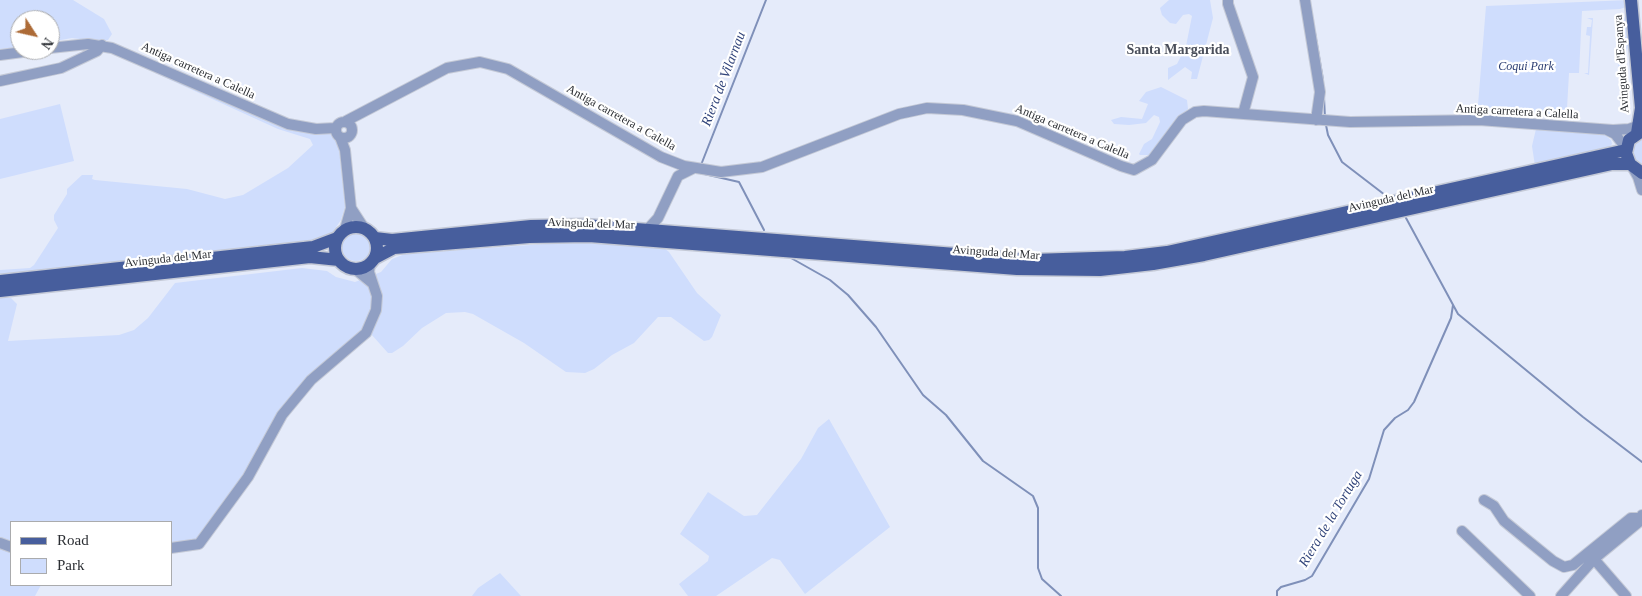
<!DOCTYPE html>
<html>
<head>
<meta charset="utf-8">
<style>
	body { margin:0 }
	#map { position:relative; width:1642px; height:596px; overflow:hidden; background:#e5ebfa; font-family:Georgia,serif }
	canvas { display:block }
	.legend { position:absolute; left:10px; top:521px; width:162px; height:65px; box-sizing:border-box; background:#fff; border:1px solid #aaabad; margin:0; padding:6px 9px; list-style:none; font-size:15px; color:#2b2e33 }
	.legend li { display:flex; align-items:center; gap:10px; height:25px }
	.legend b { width:25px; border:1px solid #aaabad }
	.north { position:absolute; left:10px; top:10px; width:50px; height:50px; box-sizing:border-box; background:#fff; border:1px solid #aaabad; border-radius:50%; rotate:125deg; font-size:14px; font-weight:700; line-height:20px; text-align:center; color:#2b2e33 }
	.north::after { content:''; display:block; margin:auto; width:18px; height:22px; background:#ad6b37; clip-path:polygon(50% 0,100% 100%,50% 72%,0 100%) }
</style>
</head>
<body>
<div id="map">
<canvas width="1642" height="596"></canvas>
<ul class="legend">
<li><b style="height:6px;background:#475e9d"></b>Road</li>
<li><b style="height:14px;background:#cfddfd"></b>Park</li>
</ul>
<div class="north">N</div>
</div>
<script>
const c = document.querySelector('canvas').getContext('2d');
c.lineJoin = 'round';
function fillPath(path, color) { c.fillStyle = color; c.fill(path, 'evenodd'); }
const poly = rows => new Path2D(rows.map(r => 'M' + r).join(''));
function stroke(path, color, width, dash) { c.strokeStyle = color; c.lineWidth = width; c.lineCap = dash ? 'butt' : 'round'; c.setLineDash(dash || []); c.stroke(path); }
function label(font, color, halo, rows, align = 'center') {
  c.font = font + ' Georgia,serif'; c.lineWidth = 4.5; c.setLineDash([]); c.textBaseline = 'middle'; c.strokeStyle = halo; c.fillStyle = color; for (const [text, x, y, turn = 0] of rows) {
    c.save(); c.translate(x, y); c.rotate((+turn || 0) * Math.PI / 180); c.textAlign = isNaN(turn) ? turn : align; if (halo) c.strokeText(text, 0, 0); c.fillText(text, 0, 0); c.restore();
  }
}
fillPath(poly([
	[0,0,73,0,104,19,112,34,108,40,102,42,72,38,50,42,50,20,20,20,20,47,0,49],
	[1169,0,1210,0,1213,18,1197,79,1191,79,1192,72,1185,67,1168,80,1168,68,1177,64,1186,46,1192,16,1189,14,1183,15,1176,24,1170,23,1162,15,1160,8],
	[1629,0,1629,6,1620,9,1582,11,1579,73,1569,73,1567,108,1559,115,1492,109,1478,105,1486,6],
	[1630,17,1631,29,1622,79,1619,78,1615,18],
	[1587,18,1593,18,1589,75,1584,73,1588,73,1590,36,1586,35,1587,27,1591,27,1592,20],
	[157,68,278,124,328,131,335,135,338,138,345,207,341,220,332,233,322,239,310,241,0,275,0,270,30,268,34,265,58,228,54,220,54,215,67,194,67,189,82,175,93,175,92,179,95,180,187,189,225,199,243,195,288,168,313,145,310,139,278,129,155,73],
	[1161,87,1187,100,1188,109,1175,121,1152,155,1140,155,1139,154,1144,144,1152,139,1160,122,1159,117,1154,115,1146,123,1129,125,1114,124,1111,120,1121,117,1142,119,1148,104,1139,101,1146,92],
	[60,104,74,161,0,179,0,119],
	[1536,129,1604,134,1611,140,1612,144,1606,150,1535,166,1532,146],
	[1642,138,1642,164,1635,159,1633,150,1636,142],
	'342 247a14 14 0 1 1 28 0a14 14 0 1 1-28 0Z',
	[559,243,599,243,664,248,669,252,697,293,721,315,712,337,709,340,704,341,671,317,658,317,634,343,612,355,594,369,585,373,566,372,524,343,473,314,465,312,446,313,422,328,403,346,392,353,388,353,371,334,327,368,286,412,208,539,171,544,171,522,11,522,11,585,41,585,35,596,0,596,0,298,11,298,17,304,8,341,119,335,134,330,148,318,175,283,302,268,327,271,336,277,355,282,381,272,392,259,405,254],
	[829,419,890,527,805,594,780,560,772,558,716,596,688,596,679,584,708,561,709,556,680,534,708,492,744,516,757,515,801,459,818,428],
	[500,573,521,596,472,596,478,588]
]), '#cfddfd');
stroke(poly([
	[1315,33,1323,80],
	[1324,97,1325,118],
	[1326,125,1328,135,1342,162,1385,195],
	[701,165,766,0],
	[700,173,739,182,764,230],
	[1406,218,1458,314,1583,417,1642,462],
	[791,258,830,280,848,295,876,327,923,395,946,415,983,461,1033,496,1038,508,1038,568,1042,579,1061,596],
	[1277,596,1277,591,1281,587,1305,580,1312,576,1369,479,1384,430,1395,418,1408,410,1414,402,1451,318,1453,305]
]), '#7f90b9', 2);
const minor = poly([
	[1228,0,1228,4,1253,77,1243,114],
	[1305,0,1320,92,1316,120],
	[50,48,88,44,112,48,288,124,316,129,335,128],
	[0,55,38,50],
	[0,81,61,68,97,51,102,45],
	[346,121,447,68,480,62,508,69,661,157,684,166,721,172,762,167,899,114,927,108,963,110,1017,121,1121,166,1134,170,1152,160,1182,120,1195,112,1204,111,1350,122,1479,120,1613,130,1629,129,1637,126],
	'336 130a8 8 0 1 1 16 0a8 8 0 1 1-16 0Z',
	[1607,130,1615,134,1626,148],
	[340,137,345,150,351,208,364,228],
	[1633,168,1638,177,1642,190],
	[345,229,351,208],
	[647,230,658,218,678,176,694,168],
	[355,269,372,283],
	[1484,500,1494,506,1504,521,1521,535,1553,561,1564,567,1573,565,1631,518,1642,518],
	[1462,531,1530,596],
	[0,543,11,547],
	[171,548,199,544,248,477,282,415,311,380,366,333,376,310,377,296,369,272,370,264],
	[1594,559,1626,596],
	[1561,596,1594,559,1639,522,1642,515]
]);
const major = poly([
	[1631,0,1641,108,1637,133],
	[1642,131,1629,140,1626,153,1630,164,1642,173],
	'335 248a21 21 0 1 1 42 0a21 21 0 1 1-42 0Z',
	[375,238,392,240,531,226,585,225,1032,260,1125,257,1167,252,1626,150],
	[375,258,394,248,529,237,589,236,1017,269,1100,270,1153,264,1204,255,1612,164,1630,164],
	[0,281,313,247,337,238],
	[0,291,310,257,339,260]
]);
stroke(minor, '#c4c9d6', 12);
stroke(major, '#c4c9d6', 15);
stroke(minor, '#909fc3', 10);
stroke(major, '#475e9d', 12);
label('12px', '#2b2e33', '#fff', [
	["Avinguda d'Espanya",1622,64,-94],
	["Antiga carretera a Calella",198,71,24],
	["Antiga carretera a Calella",1517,112,3],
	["Antiga carretera a Calella",621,118,29],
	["Antiga carretera a Calella",1072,132,23],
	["Avinguda del Mar",1391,199,-13],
	["Avinguda del Mar",591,224,2],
	["Avinguda del Mar",996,253,4],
	["Avinguda del Mar",168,259,-6]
]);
label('italic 12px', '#2a3c71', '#fff', [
	["Coqui Park",1526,67]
]);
label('bold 14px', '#4a4f5b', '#fff', [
	["Santa Margarida",1178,50]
]);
label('italic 14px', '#31447a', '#fff', [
	["Riera de Vilarnau",724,79,-69],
	["Riera de la Tortuga",1331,519,-59]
]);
</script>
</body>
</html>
